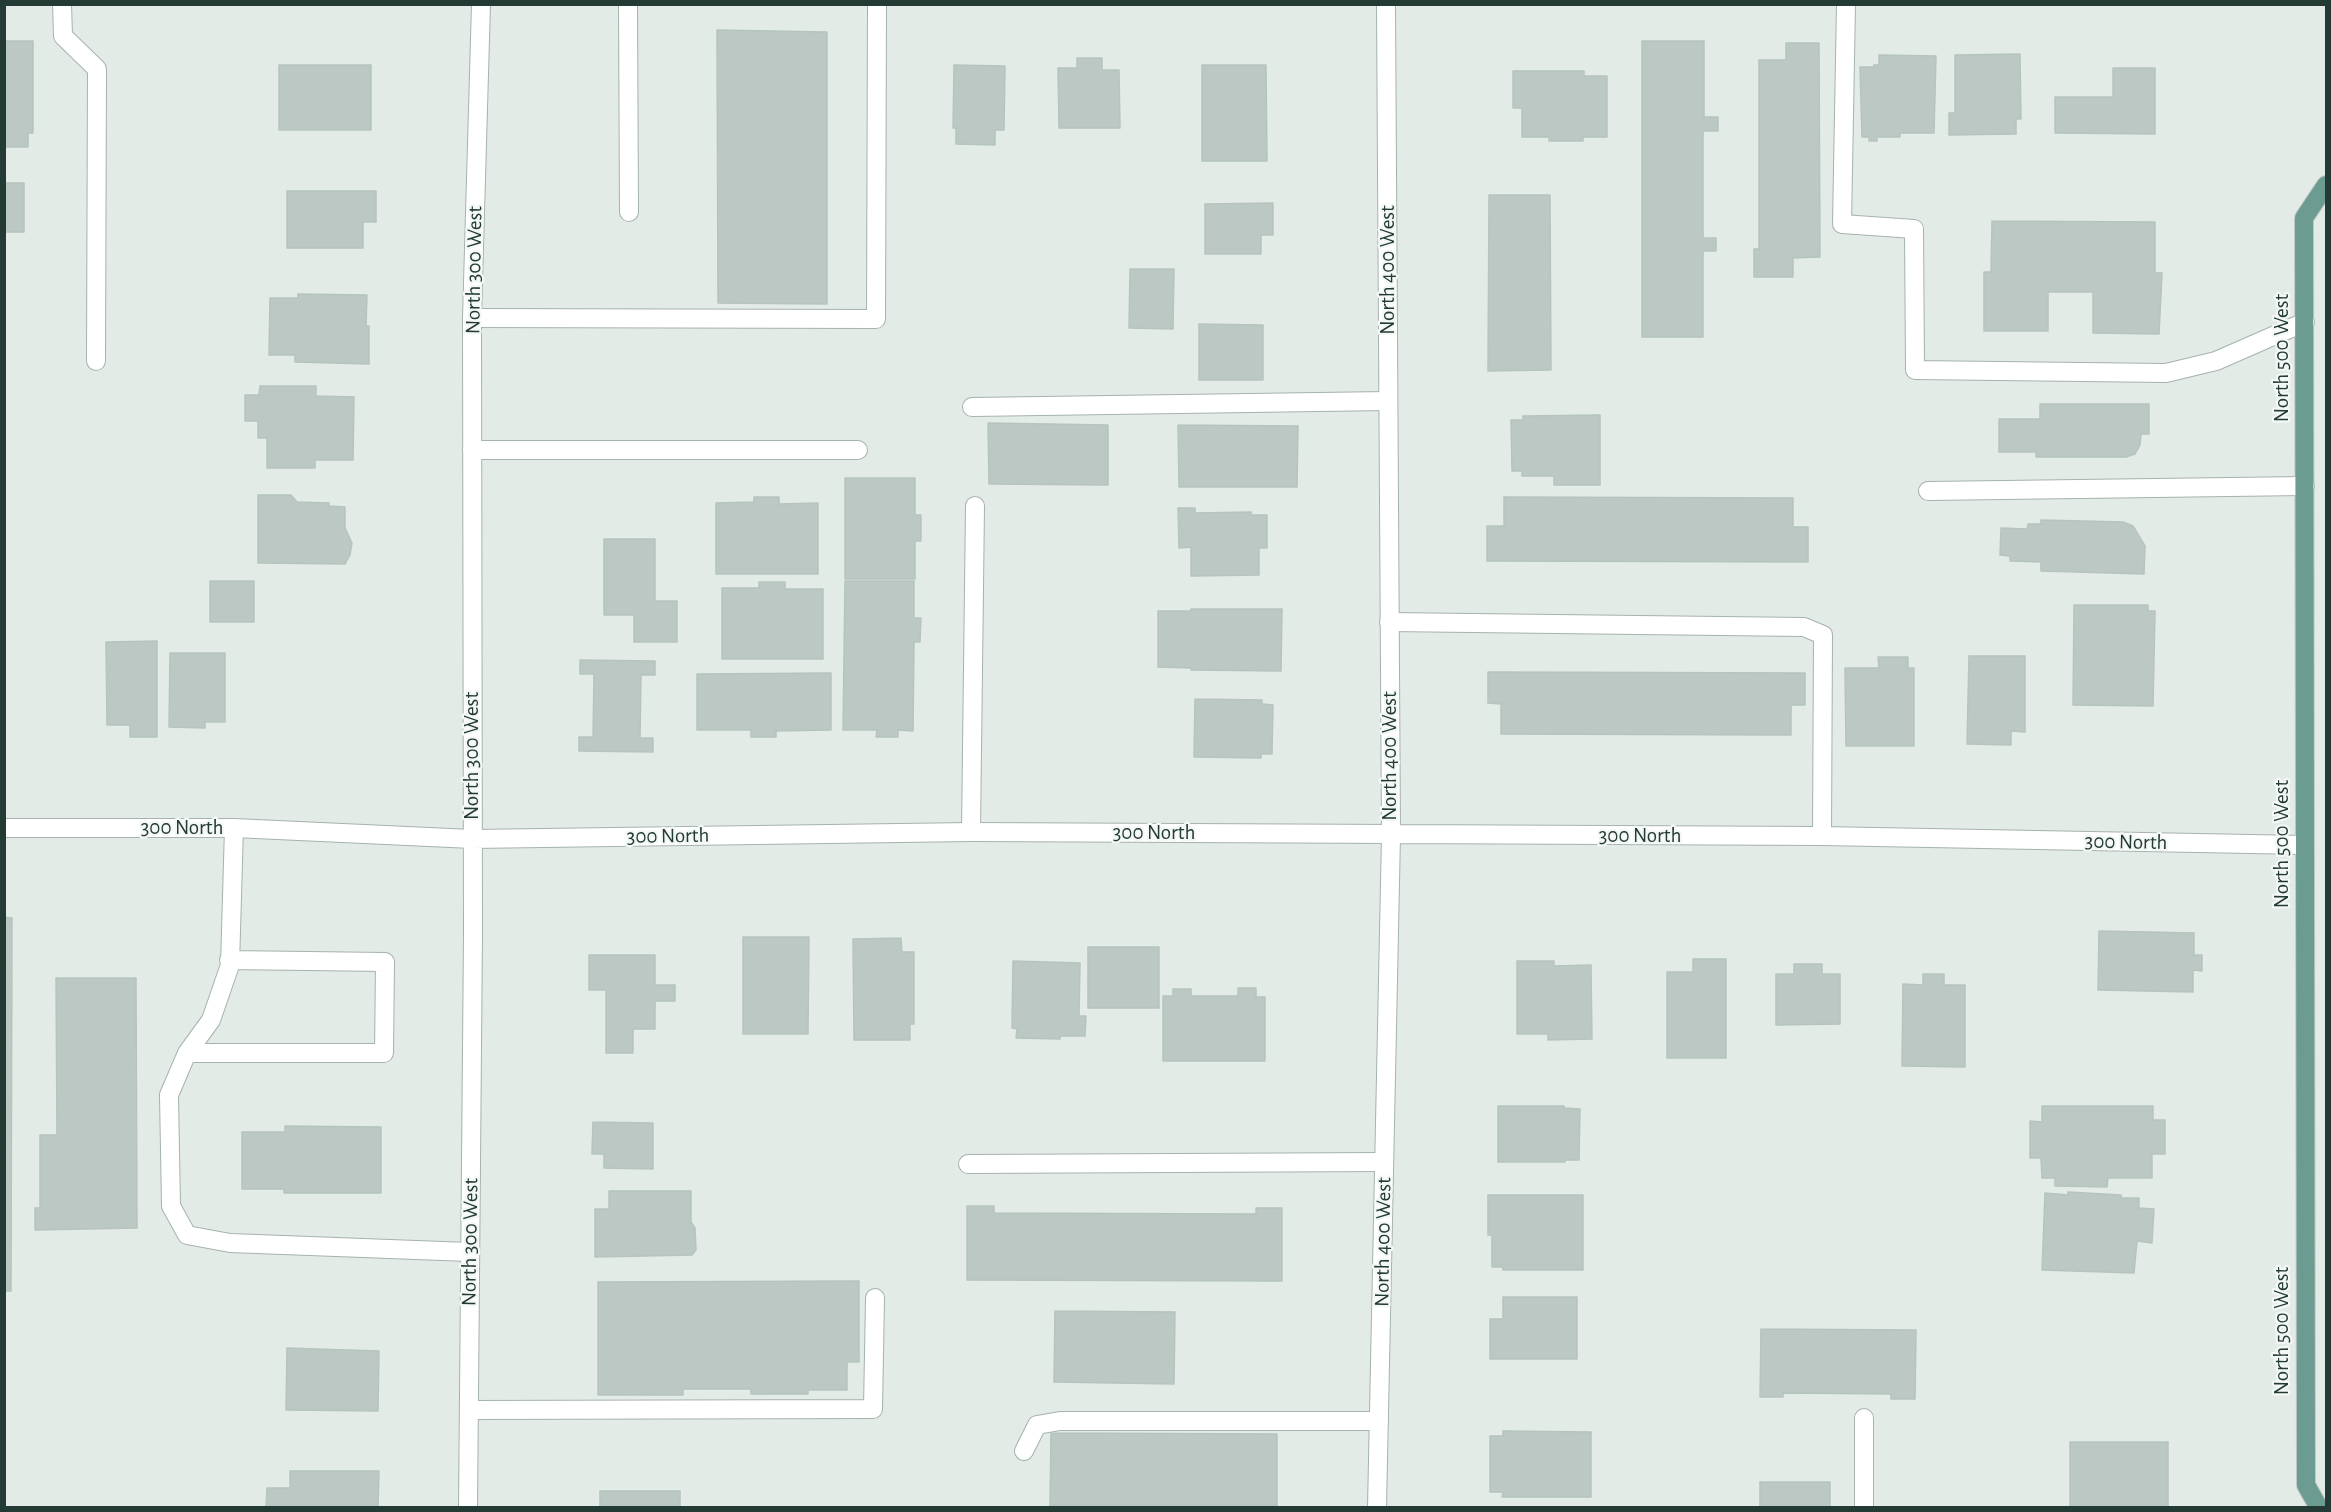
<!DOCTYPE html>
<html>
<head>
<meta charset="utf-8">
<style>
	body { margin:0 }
	#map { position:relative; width:2331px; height:1512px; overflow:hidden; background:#e3ebe7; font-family:"Alegreya Sans",sans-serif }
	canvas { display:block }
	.frame { position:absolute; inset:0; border:6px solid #243a35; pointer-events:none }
</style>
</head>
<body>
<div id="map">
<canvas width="2331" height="1512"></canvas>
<div class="frame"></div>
</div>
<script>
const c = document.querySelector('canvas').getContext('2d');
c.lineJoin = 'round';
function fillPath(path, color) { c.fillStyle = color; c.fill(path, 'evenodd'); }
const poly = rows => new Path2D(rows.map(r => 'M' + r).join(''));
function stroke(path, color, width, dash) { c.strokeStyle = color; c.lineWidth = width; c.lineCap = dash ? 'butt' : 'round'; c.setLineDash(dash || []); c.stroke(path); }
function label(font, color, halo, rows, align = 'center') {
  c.font = font + ' "Alegreya Sans",sans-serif'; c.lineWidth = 4.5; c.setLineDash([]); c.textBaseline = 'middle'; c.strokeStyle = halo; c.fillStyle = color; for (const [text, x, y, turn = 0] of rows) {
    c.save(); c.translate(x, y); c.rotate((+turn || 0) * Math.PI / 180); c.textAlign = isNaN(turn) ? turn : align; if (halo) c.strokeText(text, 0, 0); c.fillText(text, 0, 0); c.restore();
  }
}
const building = poly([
	[717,30,827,32,827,304,718,303,717,30],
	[4,41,33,41,33,133,28,133,28,147,4,147,4,41],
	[1642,41,1704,41,1704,117,1718,117,1718,131,1703,131,1703,238,1716,238,1716,251,1703,251,1703,337,1642,337,1642,41],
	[1786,43,1819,43,1820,257,1793,258,1793,277,1754,277,1754,249,1759,249,1759,60,1786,60,1786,43],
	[2020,54,2021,119,2016,119,2016,134,1949,135,1949,113,1955,113,1955,55,2020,54],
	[1879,55,1936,56,1934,133,1900,133,1900,137,1877,137,1877,141,1869,141,1869,137,1862,137,1860,67,1874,67,1874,65,1879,65,1879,55],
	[1077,58,1102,58,1102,70,1119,70,1120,128,1059,128,1058,68,1077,68,1077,58],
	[279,65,371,65,371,130,279,130,279,65],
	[954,65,1005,66,1004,130,995,130,995,145,956,144,956,128,953,128,954,65],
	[1202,65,1266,65,1267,161,1202,161,1202,65],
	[2113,68,2155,68,2155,134,2055,133,2055,97,2113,97,2113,68],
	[1513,71,1584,71,1584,76,1607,76,1607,137,1583,137,1583,141,1549,141,1549,137,1522,137,1522,108,1513,108,1513,71],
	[4,183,24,183,24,232,4,232,4,183],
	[287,191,376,191,376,222,363,222,363,248,287,248,287,191],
	[1489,195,1550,195,1551,370,1488,371,1489,195],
	[1273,203,1273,235,1261,235,1261,254,1205,254,1205,204,1273,203],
	[1992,221,2155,222,2155,273,2162,273,2159,334,2093,333,2093,292,2048,292,2048,331,1984,331,1984,272,1991,272,1992,221],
	[1130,269,1174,269,1173,329,1129,328,1130,269],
	[298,294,367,295,366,326,369,326,369,364,295,362,295,355,269,355,270,298,298,298,298,294],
	[1199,324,1263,325,1263,380,1199,380,1199,324],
	[260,386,316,386,316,396,354,397,353,460,315,460,315,468,267,468,267,438,258,438,258,421,245,421,245,395,259,395,260,386],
	[2040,404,2149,404,2149,434,2141,434,2140,445,2135,454,2126,457,2036,457,2036,452,1999,452,1999,419,2040,419,2040,404],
	[1600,415,1600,485,1554,485,1554,476,1522,476,1522,471,1512,471,1511,420,1523,420,1523,416,1600,415],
	[988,423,1108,425,1108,485,989,484,988,423],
	[1178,425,1298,426,1297,487,1179,487,1178,425],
	[845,478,915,478,915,515,921,515,921,541,915,541,915,579,845,579,845,478],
	[258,495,291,495,297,502,329,503,329,506,345,507,345,528,352,543,350,555,345,564,258,563,258,495],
	[754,497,779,497,779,504,818,503,818,574,716,574,716,503,754,502,754,497],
	[1504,497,1793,498,1793,527,1808,527,1808,562,1487,561,1487,526,1504,526,1504,497],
	[1178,508,1195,508,1195,513,1251,512,1251,515,1267,515,1267,548,1259,548,1259,575,1191,576,1191,547,1179,548,1178,508],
	[2041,520,2123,522,2133,526,2145,546,2144,574,2041,571,2041,562,2010,561,2010,556,2000,555,2001,528,2027,529,2028,524,2041,524,2041,520],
	[604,539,655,539,655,601,677,601,677,642,634,642,634,615,604,615,604,539],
	[210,581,254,581,254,622,210,622,210,581],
	[845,581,914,581,914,618,921,618,920,642,914,642,913,731,898,730,898,737,876,737,877,730,843,730,845,581],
	[759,582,785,582,785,589,823,589,823,659,722,659,722,588,759,588,759,582],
	[2074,605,2148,605,2148,611,2155,611,2153,706,2073,705,2074,605],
	[1191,609,1282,609,1281,671,1191,670,1191,668,1158,667,1158,611,1191,611,1191,609],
	[157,641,157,737,130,737,130,725,107,725,106,642,157,641],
	[170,653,225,653,225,722,205,722,205,728,169,727,170,653],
	[1969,656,2025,656,2025,732,2011,731,2011,745,1967,744,1969,656],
	[1878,657,1908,657,1908,668,1914,668,1914,746,1846,746,1845,668,1879,668,1878,657],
	[580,660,655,661,655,675,641,675,640,738,653,738,653,752,579,751,579,737,593,737,594,674,580,674,580,660],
	[1488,672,1805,673,1805,705,1791,705,1791,735,1501,734,1501,704,1488,703,1488,672],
	[831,673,831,730,776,731,776,737,751,737,751,730,697,730,697,674,831,673],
	[1195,699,1262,700,1262,704,1273,705,1272,754,1261,754,1261,758,1194,757,1195,699],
	[4,917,12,918,11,1291,4,1291,4,917],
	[2099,931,2194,933,2194,955,2202,955,2202,971,2193,970,2193,992,2098,990,2099,931],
	[743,937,809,937,808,1034,743,1034,743,937],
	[901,938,902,952,914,952,914,1024,910,1024,910,1040,854,1040,853,939,901,938],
	[1088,947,1159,947,1159,1008,1088,1008,1088,947],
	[589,955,655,955,655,985,675,985,675,1001,655,1001,655,1029,633,1029,633,1053,606,1053,606,990,589,990,589,955],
	[1693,959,1726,959,1726,1058,1667,1058,1667,972,1693,972,1693,959],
	[1013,961,1080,963,1079,1016,1086,1016,1085,1036,1060,1036,1060,1039,1016,1038,1017,1029,1012,1028,1013,961],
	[1517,961,1554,961,1554,966,1591,965,1592,1039,1548,1040,1548,1034,1517,1034,1517,961],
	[1794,964,1822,964,1822,974,1840,974,1840,1024,1776,1025,1776,974,1794,974,1794,964],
	[1923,974,1944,974,1944,985,1965,985,1965,1067,1902,1066,1903,984,1923,985,1923,974],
	[56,978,136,978,137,1228,35,1230,35,1208,40,1208,40,1135,57,1135,56,978],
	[1238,988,1256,988,1256,997,1265,997,1265,1061,1163,1061,1163,996,1173,996,1173,989,1191,989,1191,996,1238,996,1238,988],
	[1498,1106,1564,1106,1564,1108,1580,1109,1579,1160,1565,1160,1565,1162,1498,1162,1498,1106],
	[2042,1106,2153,1106,2153,1120,2165,1120,2165,1154,2152,1154,2152,1178,2108,1178,2107,1187,2055,1186,2055,1178,2042,1178,2041,1158,2030,1158,2030,1121,2042,1122,2042,1106],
	[593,1122,653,1123,653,1169,604,1168,604,1154,592,1154,593,1122],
	[285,1126,381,1127,381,1193,284,1193,284,1189,242,1189,242,1132,285,1132,285,1126],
	[609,1191,691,1191,691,1222,695,1228,696,1250,692,1255,595,1257,595,1209,609,1209,609,1191],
	[2068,1192,2121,1195,2121,1198,2139,1198,2139,1208,2154,1209,2152,1243,2137,1241,2134,1273,2042,1270,2045,1193,2068,1195,2068,1192],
	[1488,1195,1583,1195,1583,1270,1503,1270,1503,1267,1492,1267,1492,1235,1488,1235,1488,1195],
	[967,1206,994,1206,994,1213,1256,1214,1256,1208,1282,1208,1282,1281,967,1280,967,1206],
	[859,1281,859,1362,847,1362,847,1390,808,1390,808,1394,751,1394,751,1389,683,1389,683,1395,598,1395,598,1282,859,1281],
	[1503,1297,1577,1297,1577,1359,1490,1359,1490,1319,1503,1319,1503,1297],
	[1055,1311,1175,1312,1174,1384,1054,1382,1055,1311],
	[1761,1329,1916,1330,1915,1399,1891,1399,1891,1394,1783,1393,1783,1397,1760,1397,1761,1329],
	[287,1348,379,1351,378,1411,286,1410,287,1348],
	[1503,1431,1591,1432,1591,1497,1502,1497,1503,1492,1490,1492,1490,1436,1503,1436,1503,1431],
	[1051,1433,1277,1434,1277,1506,1050,1506,1051,1433],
	[2070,1442,2168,1442,2168,1508,2070,1508,2070,1442],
	[290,1471,379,1471,378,1508,266,1508,267,1488,290,1488,290,1471],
	[1760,1482,1830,1482,1830,1508,1760,1508,1760,1482],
	[600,1491,680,1491,680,1508,600,1508,600,1491]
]);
fillPath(building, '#bbc8c4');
stroke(building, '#b6c4be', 1.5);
const service = poly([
	[62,4,63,36,97,69,96,361],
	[628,4,629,212],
	[1846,4,1842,224,1914,229,1915,370,2166,373,2216,361,2305,322],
	[472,318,876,319,877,4],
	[972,407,1388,401],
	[472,450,858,450],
	[1928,491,2305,486],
	[1389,622,1804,627,1823,635,1822,836],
	[234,828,230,965,211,1020,187,1053,169,1095,171,1206,187,1235,230,1243,469,1252],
	[971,832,975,506],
	[187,1053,384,1053,385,962,229,960],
	[968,1164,1384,1162],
	[469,1410,873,1409,875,1298],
	[1864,1418,1864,1508],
	[1024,1451,1037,1425,1060,1421,1379,1421]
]);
const minor = poly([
	[4,828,234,828,472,839,971,832,1822,836,2304,845],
	[468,1508,473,933,472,318,481,4],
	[1377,1508,1391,835,1386,4]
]);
const primary = poly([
	[2319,1508,2306,1485,2304,218,2326,185]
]);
stroke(service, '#a6b2ae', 20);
stroke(minor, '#a6b2ae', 20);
stroke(primary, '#c2c8c6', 20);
stroke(service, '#fff', 18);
stroke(minor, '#fff', 18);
stroke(primary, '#6c9c91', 18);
label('21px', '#243a35', '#f3f8f5', [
	["North 300 West",474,270,-89],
	["North 400 West",1388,270,-90],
	["North 500 West",2282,358,-90],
	["North 300 West",472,756,-90],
	["North 400 West",1390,756,-90],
	["300 North",182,828],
	["300 North",1154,833],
	["300 North",668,836,-1],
	["300 North",1640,836],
	["300 North",2126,842,1],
	["North 500 West",2282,844,-90],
	["North 300 West",470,1242,-89],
	["North 400 West",1383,1242,-89],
	["North 500 West",2282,1331,-90]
]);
</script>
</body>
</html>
